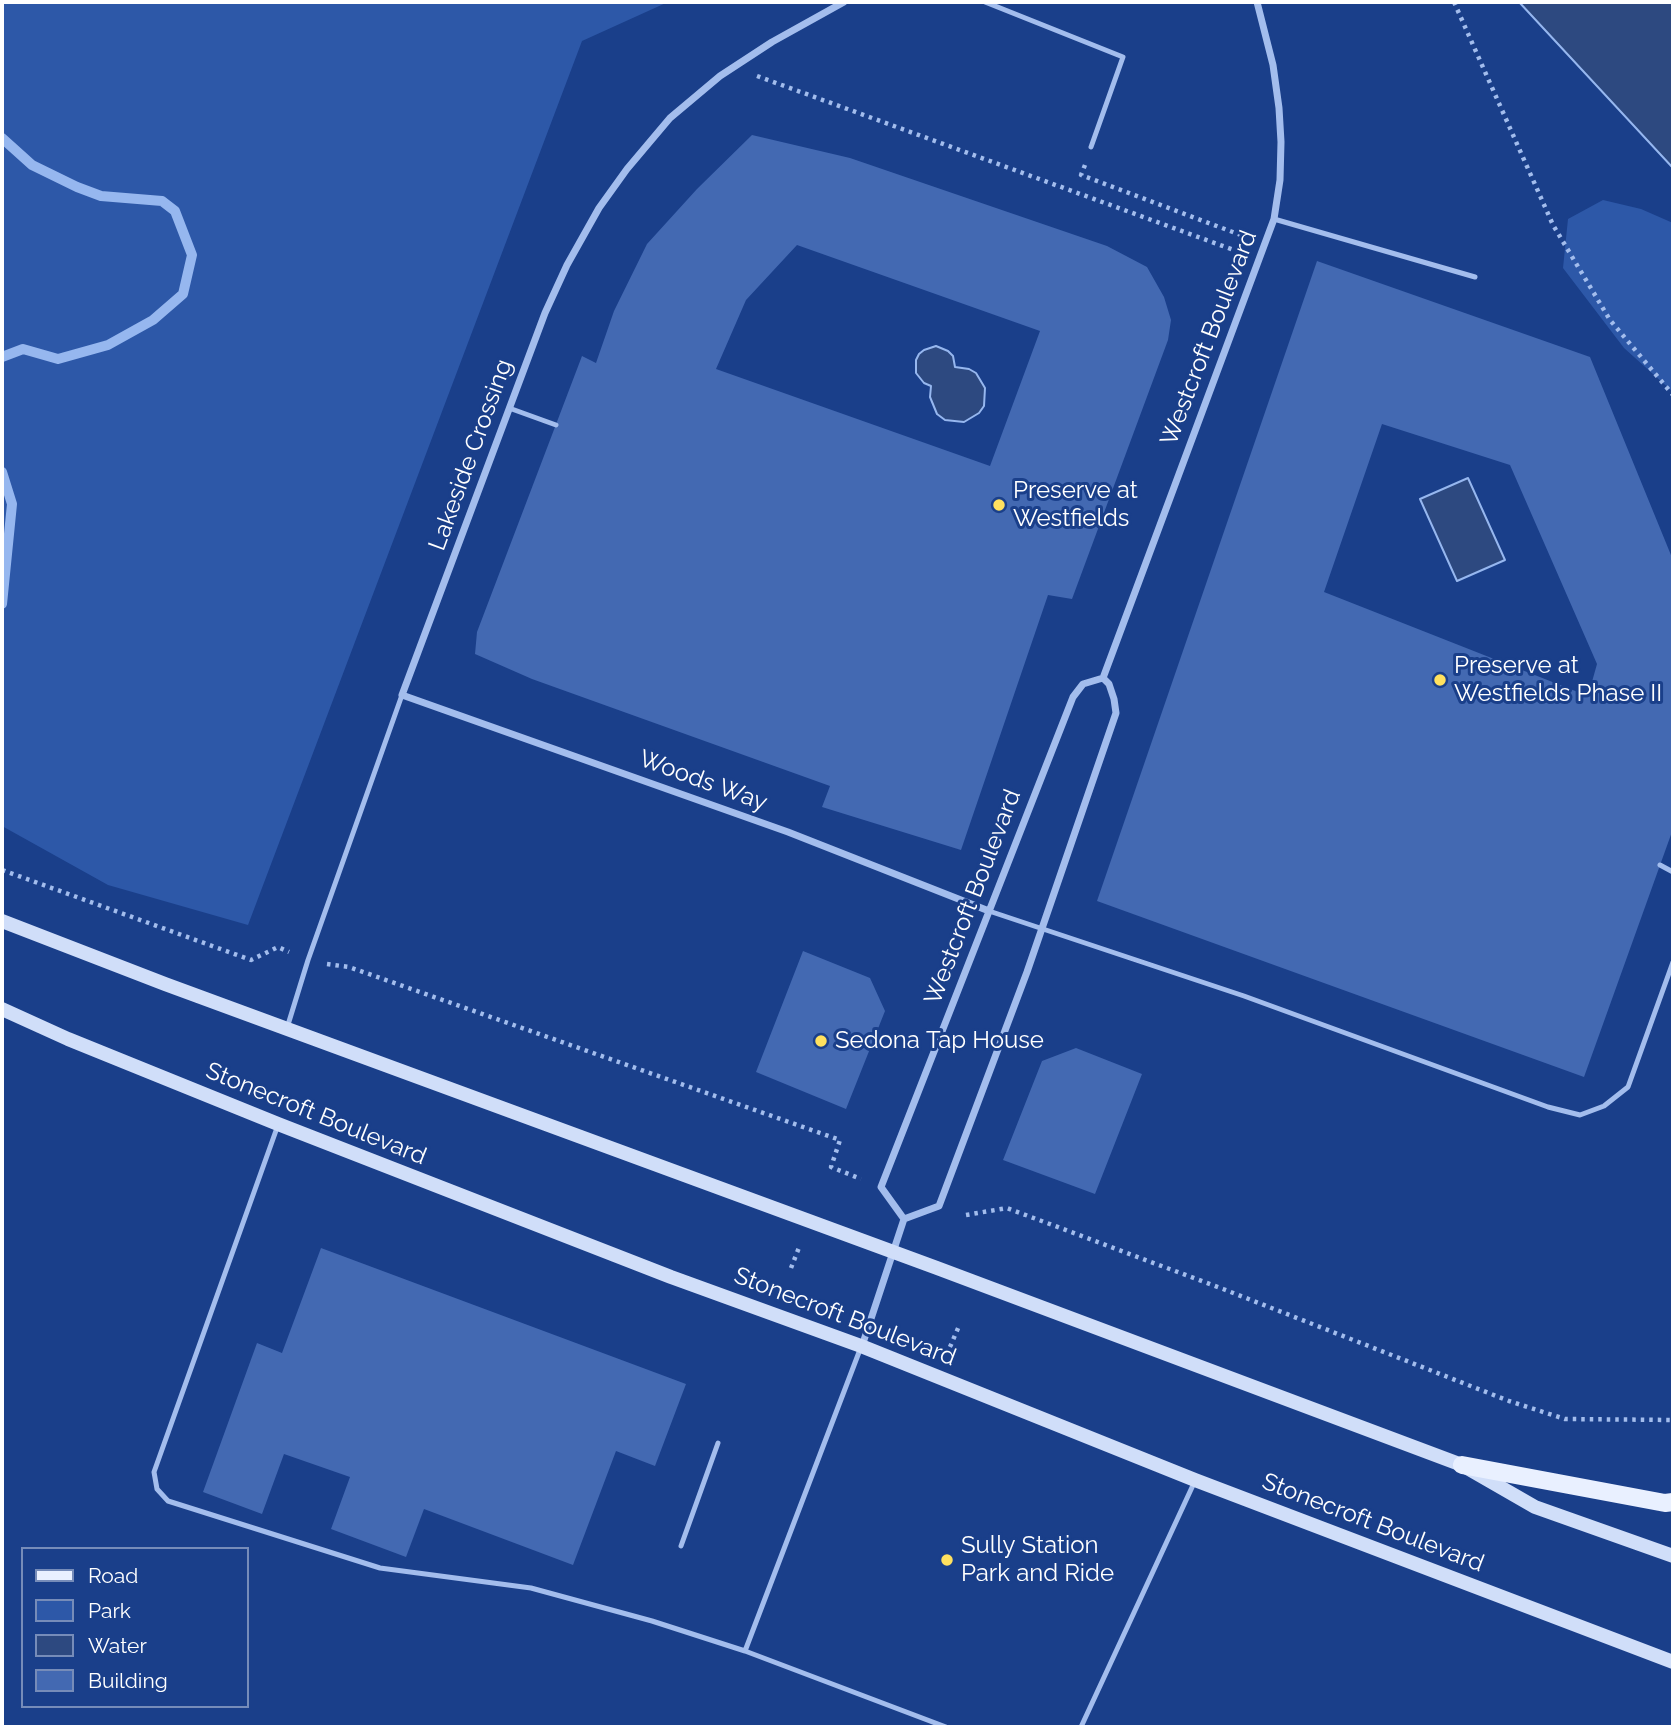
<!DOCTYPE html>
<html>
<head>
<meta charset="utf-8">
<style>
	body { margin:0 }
	#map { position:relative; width:1675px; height:1729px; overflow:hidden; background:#1a3f8a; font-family:Raleway,sans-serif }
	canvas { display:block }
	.frame { position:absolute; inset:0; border:4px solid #fff; pointer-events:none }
	.legend { position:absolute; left:21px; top:1547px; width:228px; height:161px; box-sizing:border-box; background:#1a3f8a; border:2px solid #768cb9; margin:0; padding:9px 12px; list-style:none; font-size:21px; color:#fff }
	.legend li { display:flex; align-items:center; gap:14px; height:35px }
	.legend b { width:35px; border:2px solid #768cb9 }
</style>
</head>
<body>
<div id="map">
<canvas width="1675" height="1729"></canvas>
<div class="frame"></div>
<ul class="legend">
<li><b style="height:9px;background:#e9f0ff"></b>Road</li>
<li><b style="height:19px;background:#2d58a8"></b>Park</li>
<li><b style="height:19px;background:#2d4980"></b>Water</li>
<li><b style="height:19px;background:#4369b2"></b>Building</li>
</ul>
</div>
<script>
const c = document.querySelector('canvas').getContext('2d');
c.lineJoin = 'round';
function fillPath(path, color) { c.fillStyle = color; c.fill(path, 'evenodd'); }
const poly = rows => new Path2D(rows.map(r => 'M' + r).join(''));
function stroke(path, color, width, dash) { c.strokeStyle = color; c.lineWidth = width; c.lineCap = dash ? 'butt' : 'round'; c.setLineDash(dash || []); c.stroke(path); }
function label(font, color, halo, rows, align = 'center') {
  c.font = font + ' Raleway,sans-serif'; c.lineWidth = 6; c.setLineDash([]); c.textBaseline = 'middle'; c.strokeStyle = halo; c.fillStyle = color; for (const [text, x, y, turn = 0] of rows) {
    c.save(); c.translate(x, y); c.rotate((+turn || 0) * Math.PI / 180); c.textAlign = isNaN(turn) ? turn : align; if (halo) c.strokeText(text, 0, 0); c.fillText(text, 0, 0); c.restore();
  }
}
fillPath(poly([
	[2,2,668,2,582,41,248,925,108,885,2,826],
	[1603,200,1641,209,1673,223,1673,392,1624,348,1563,268,1568,219]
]), '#2d58a8');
const water = poly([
	[1519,2,1673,2,1673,168,1519,2],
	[936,346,948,351,953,356,955,367,969,369,976,373,985,388,984,406,979,413,964,422,945,420,937,414,930,397,931,386,924,383,916,373,916,360,919,354,924,350,936,346],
	[1468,478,1505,560,1457,581,1420,499,1468,478]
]);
fillPath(water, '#2d4980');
stroke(water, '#96b7ef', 2);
stroke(poly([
	[2,138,32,165,77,187,101,196,162,201,175,211,192,255,183,294,153,320,108,345,58,359,23,349,2,357],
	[2,472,12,504,2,604]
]), '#96b7ef', 10);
fillPath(poly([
	[752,135,850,158,1107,246,1147,267,1164,297,1171,320,1168,340,1072,599,1048,595,961,850,822,807,830,786,532,679,475,654,477,632,582,356,596,363,614,311,647,244,697,189],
	[797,245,1040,331,990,466,716,369,746,300],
	[1317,261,1590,357,1673,560,1673,829,1584,1077,1097,901],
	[1382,424,1510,465,1597,664,1588,696,1324,592],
	[803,951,870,978,885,1011,846,1109,756,1072],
	[1076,1048,1142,1074,1095,1194,1003,1160,1042,1061],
	[321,1248,686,1384,655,1466,616,1451,573,1565,424,1509,406,1557,331,1529,350,1477,284,1454,262,1514,203,1492,257,1343,282,1353]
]), '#4369b2');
stroke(poly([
	[1454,2,1553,225,1610,320,1673,395],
	[757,76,1242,253],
	[1085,165,1081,175,1246,237],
	[2,870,251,960,278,947,289,952],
	[327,964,349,967,840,1140,831,1167,861,1179],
	[966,1215,1007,1208,1223,1289,1509,1401,1565,1419,1673,1420],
	[791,1268,800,1245],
	[950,1347,959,1326]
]), '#a3bded', 4.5, [3.5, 5]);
stroke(poly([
	[985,2,1123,57,1091,147],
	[1274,219,1475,277],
	[509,408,556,425],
	[1660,865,1673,872],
	[989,911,1244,996,1548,1107,1580,1115,1604,1106,1628,1087,1673,962],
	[287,1028,308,960,402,695],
	[278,1125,154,1472,157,1489,168,1501,380,1568,531,1588,652,1621,745,1651,946,1727],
	[681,1546,718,1443],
	[745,1651,861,1347],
	[1081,1727,1194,1483]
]), '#a3bded', 5);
stroke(poly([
	[844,2,772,42,720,76,670,118,627,169,599,208,567,265,545,313,402,695,788,832,989,911],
	[1103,678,1274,219,1280,180,1281,142,1279,108,1273,65,1257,2],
	[904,1219,881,1187,1073,697,1083,684,1103,678],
	[904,1219,939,1206,1027,972,1116,713,1114,699,1109,684,1103,678],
	[862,1346,904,1219]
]), '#a3bded', 7);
stroke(poly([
	[2,921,165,984,937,1268,1462,1465,1535,1507,1673,1556],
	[2,1009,68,1039,278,1124,671,1277,861,1346,1195,1480,1673,1662]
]), '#d0def9', 14);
stroke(poly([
	[1462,1465,1665,1503,1673,1502]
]), '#e9f0ff', 18);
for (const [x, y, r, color] of [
	[999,505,7,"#ffe15f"],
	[1440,680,7,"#ffe15f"],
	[821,1041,7,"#ffe15f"],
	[947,1560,7,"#ffe15f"]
]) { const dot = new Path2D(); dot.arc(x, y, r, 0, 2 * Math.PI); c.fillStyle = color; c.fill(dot); stroke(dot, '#1a3f8a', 2.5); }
label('24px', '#fff', '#1a3f8a', [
	["Westcroft Boulevard",1209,338,-69],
	["Lakeside Crossing",471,455,-70],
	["Woods Way",703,781,20],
	["Westcroft Boulevard",973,897,-69],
	["Stonecroft Boulevard",316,1114,22],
	["Stonecroft Boulevard",845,1317,21],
	["Stonecroft Boulevard",1373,1523,21]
]);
label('24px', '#fff', '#1a3f8a', [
	["Preserve at",1013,491],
	["Westfields",1013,519],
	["Preserve at",1454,666],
	["Westfields Phase II",1454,694],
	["Sedona Tap House",835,1041],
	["Sully Station",961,1546],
	["Park and Ride",961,1574]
], 'left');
</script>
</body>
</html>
